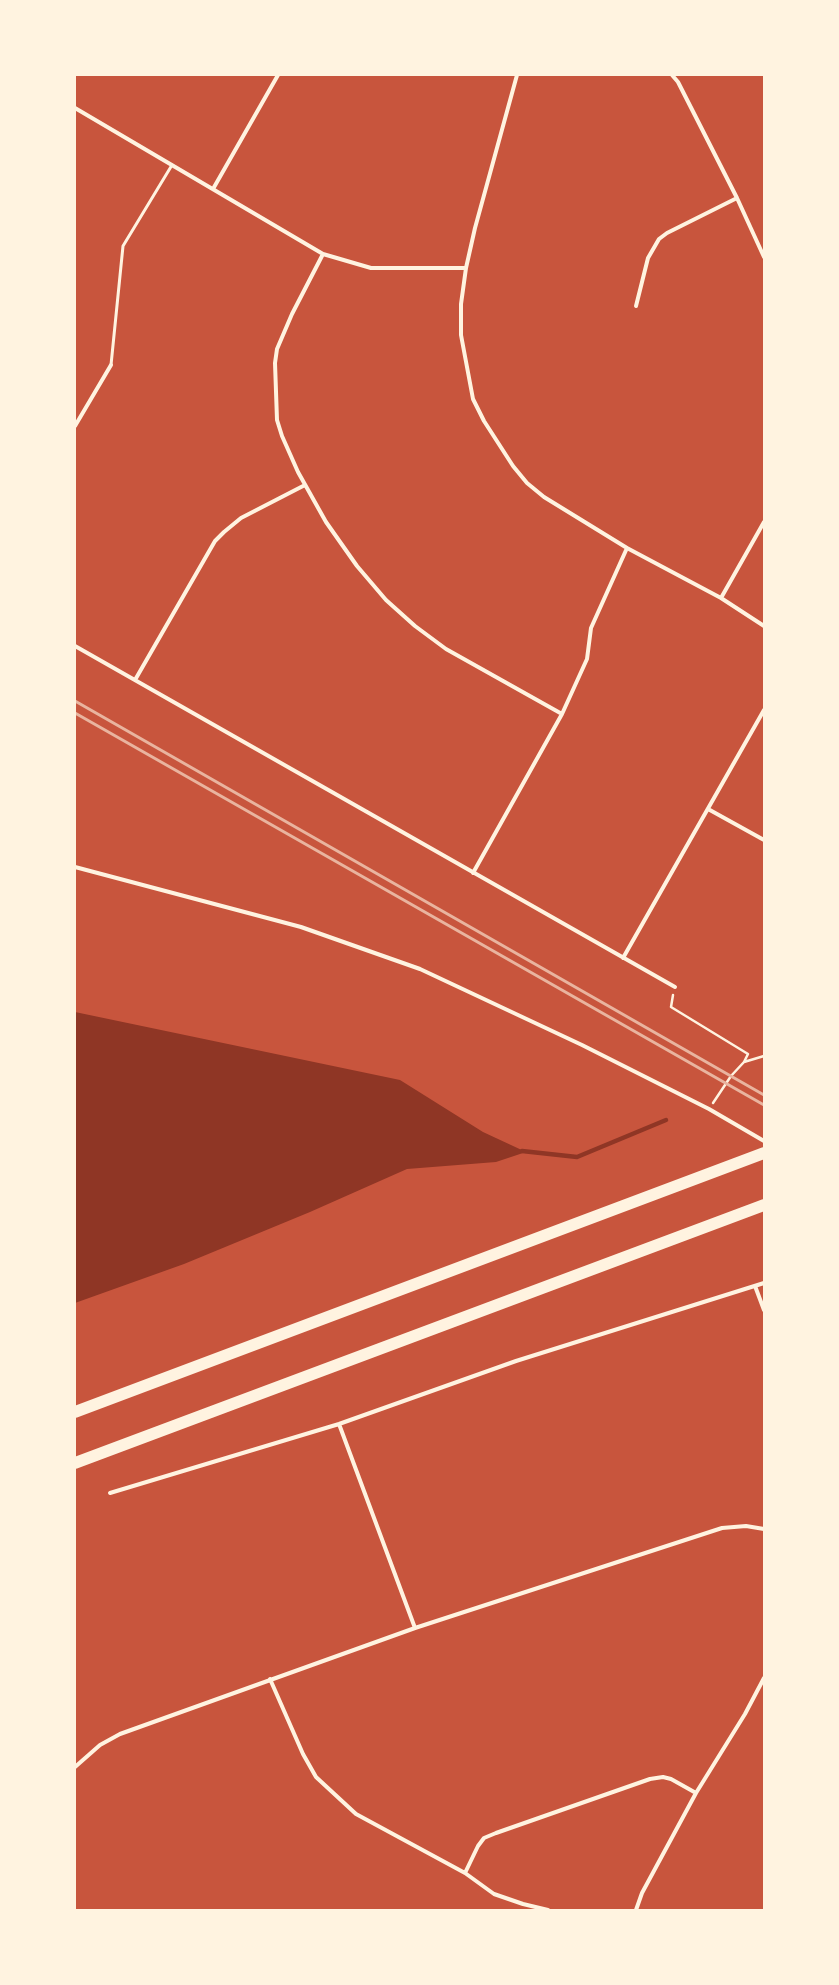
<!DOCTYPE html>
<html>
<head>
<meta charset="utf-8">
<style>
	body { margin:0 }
	#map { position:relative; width:839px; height:1985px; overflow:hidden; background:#c8553d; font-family:"Noto Sans",sans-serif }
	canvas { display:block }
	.frame { position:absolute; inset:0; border:76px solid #fff3e0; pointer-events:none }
</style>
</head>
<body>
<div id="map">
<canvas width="839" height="1985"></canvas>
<div class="frame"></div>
</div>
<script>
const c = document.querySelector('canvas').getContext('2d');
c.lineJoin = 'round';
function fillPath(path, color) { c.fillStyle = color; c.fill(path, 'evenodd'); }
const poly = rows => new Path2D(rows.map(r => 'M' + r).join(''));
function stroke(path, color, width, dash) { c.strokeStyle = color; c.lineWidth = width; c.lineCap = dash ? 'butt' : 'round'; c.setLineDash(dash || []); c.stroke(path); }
fillPath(poly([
	[75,1012,400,1080,483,1132,526,1152,496,1162,407,1169,310,1212,184,1264,75,1303]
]), '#8f3625');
stroke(poly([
	[522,1151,577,1157,666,1120]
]), '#8f3625', 4.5);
stroke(poly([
	[673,995,671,1007,748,1054,744,1062,731,1076,713,1103],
	[744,1062,764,1056]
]), '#fff3e0', 2.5);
stroke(poly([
	[111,365,123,246,172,165]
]), '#fff3e0', 3);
stroke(poly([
	[517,75,475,228,466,268,461,304,461,335,473,399,484,421,513,466,527,483,544,497,627,548,721,598,764,626],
	[672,75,678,82,737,198,764,257],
	[75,108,323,254,371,268,466,268],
	[213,189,278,75],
	[323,254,292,314,277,349,275,363,277,420,282,436,298,472,326,522,357,566,386,600,415,626,446,649,562,714],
	[636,306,648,258,659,239,667,233,737,198],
	[75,426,111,365],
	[721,598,764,522],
	[75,646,675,987],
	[135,680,215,541,224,532,241,518,305,485],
	[708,809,764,840],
	[75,867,301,927,420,969,582,1045,709,1109,764,1141],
	[473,873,562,714,587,659,591,628,627,548],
	[623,958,764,710],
	[755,1286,764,1310],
	[339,1424,415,1628],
	[110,1493,339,1424,516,1361,764,1283],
	[270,1679,303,1754,316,1777,356,1814,465,1873,494,1894,523,1904,548,1910],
	[75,1767,100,1745,120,1734,415,1628,722,1528,746,1526,764,1529],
	[465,1873,478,1846,484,1838,496,1833,650,1779,663,1777,671,1779,696,1793],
	[636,1910,642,1893,696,1793,745,1714,764,1678]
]), '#fff3e0', 4);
stroke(poly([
	[75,1412,764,1153],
	[75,1463,764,1205]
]), '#fff3e0', 12);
stroke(poly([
	[75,701,764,1095],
	[75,713,764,1105]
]), '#e9b49f', 3);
</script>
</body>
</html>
